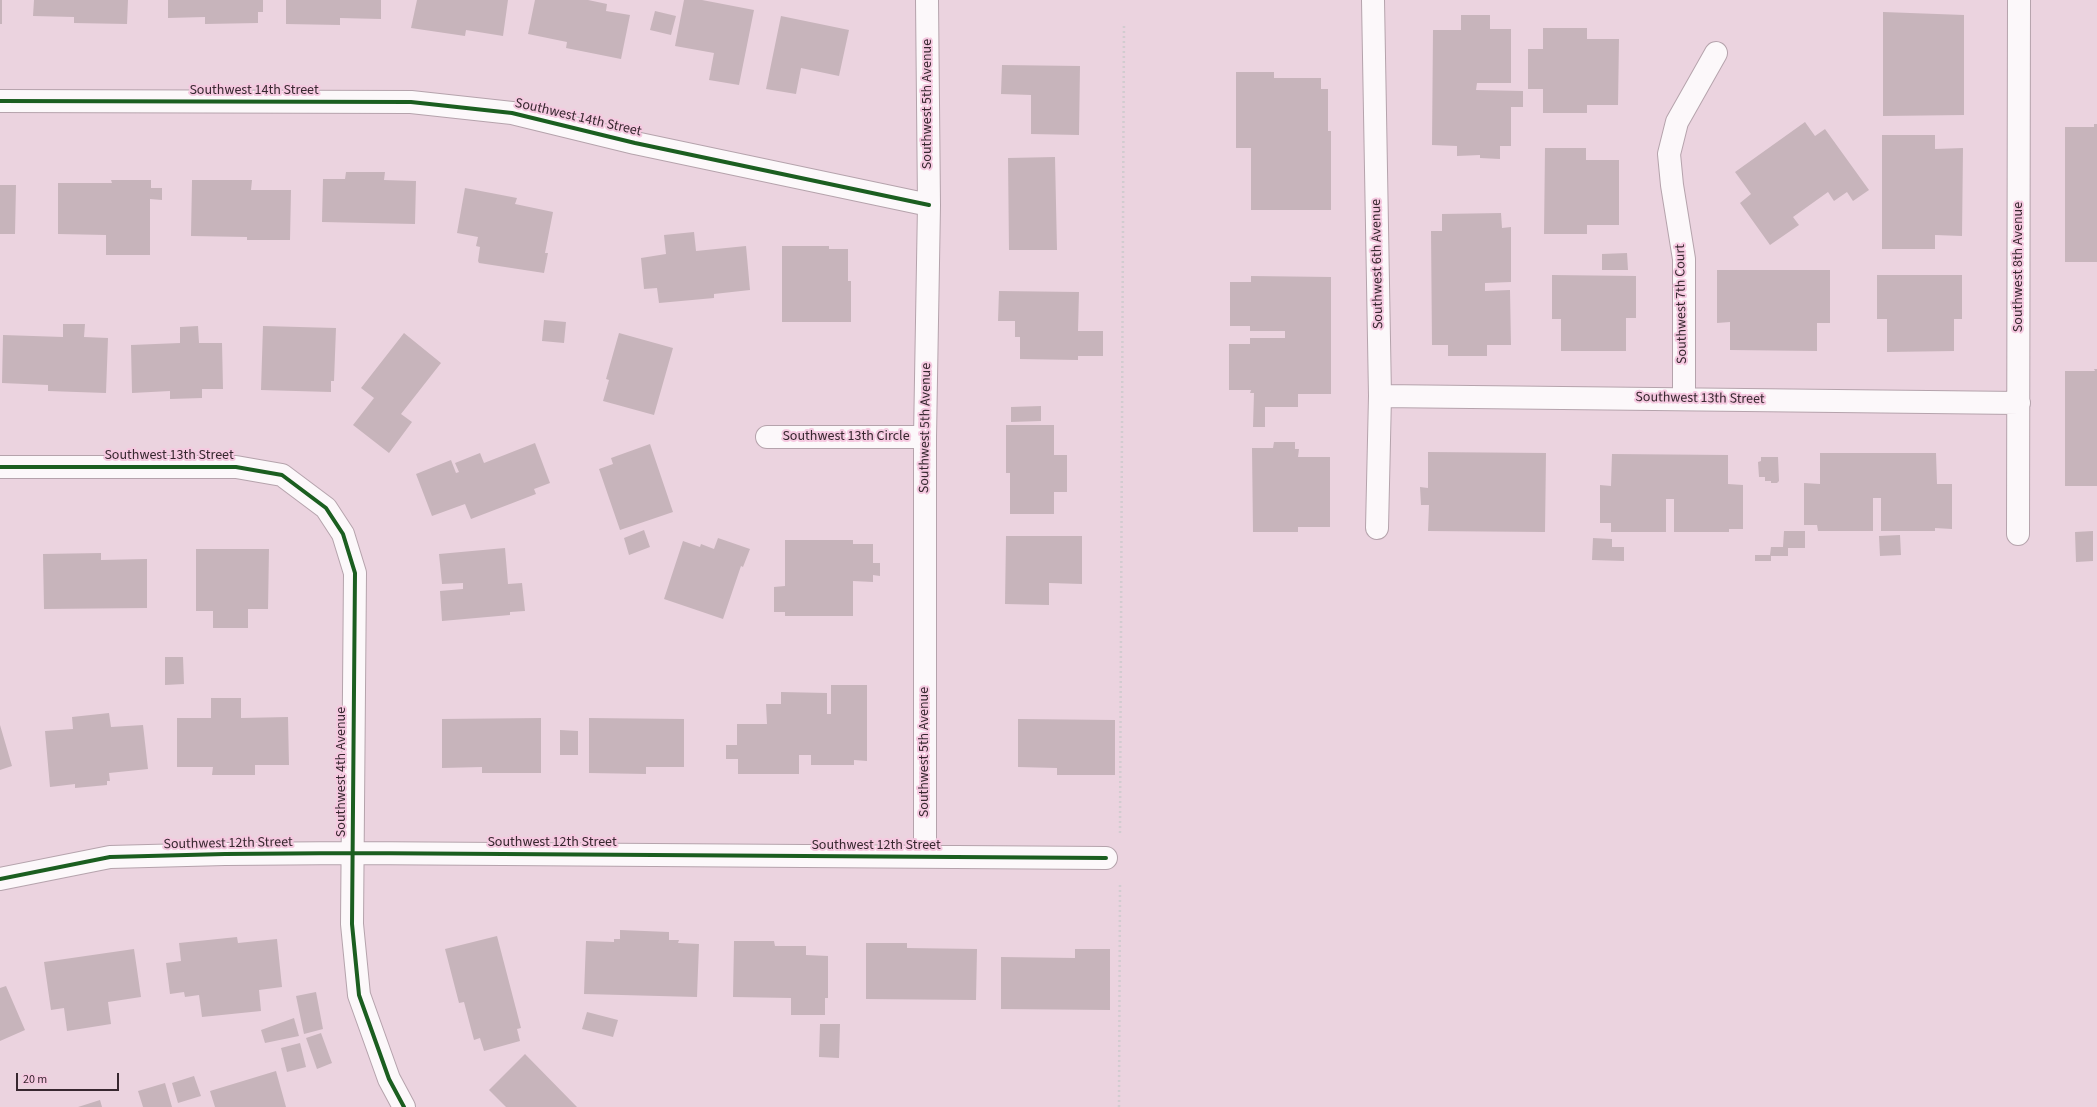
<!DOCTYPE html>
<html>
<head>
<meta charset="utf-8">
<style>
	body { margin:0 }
	#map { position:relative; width:2097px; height:1107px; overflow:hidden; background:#ebd3df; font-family:"Source Sans 3",sans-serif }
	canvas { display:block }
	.scale { position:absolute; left:16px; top:1073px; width:103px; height:18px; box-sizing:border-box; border:2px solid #37272f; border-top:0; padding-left:5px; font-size:12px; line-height:14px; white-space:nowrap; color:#37272f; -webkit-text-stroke:3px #f5c9e0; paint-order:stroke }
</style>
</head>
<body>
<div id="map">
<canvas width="2097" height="1107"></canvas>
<div class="scale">20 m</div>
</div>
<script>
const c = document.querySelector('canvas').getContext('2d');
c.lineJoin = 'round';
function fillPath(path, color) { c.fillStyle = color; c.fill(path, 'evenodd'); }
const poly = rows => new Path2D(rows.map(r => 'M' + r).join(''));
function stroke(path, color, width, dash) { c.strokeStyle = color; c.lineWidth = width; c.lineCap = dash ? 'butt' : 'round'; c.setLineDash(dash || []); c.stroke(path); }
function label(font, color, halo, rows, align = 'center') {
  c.font = font + ' "Source Sans 3",sans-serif'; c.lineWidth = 4; c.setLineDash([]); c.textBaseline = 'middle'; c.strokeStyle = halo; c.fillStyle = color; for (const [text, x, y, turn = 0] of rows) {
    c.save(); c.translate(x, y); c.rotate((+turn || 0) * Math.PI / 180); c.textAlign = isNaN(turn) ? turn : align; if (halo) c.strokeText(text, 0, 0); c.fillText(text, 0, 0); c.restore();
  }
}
fillPath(poly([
	[0,0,2,0,2,24,0,24],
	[34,0,128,0,127,24,74,23,74,17,33,16],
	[168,0,263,0,263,12,258,12,258,23,205,24,205,17,168,18],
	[286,0,381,0,381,19,340,18,340,25,286,24],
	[417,0,508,0,503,36,466,30,465,36,411,28],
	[535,0,588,0,607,4,606,11,630,15,621,59,566,48,567,42,528,34],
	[684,0,702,0,754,10,739,85,709,80,714,53,675,46],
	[655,11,676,16,671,35,650,30],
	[1883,12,1964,15,1964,115,1883,116],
	[1461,15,1490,15,1490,29,1511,29,1511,83,1477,83,1476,90,1523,91,1523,107,1511,107,1511,146,1500,146,1500,159,1480,158,1480,155,1457,156,1457,146,1432,145,1433,30,1461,30],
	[781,16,849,30,839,76,801,68,796,94,766,89],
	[1543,28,1587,28,1587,39,1619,39,1618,105,1587,105,1587,113,1543,113,1543,89,1528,89,1528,49,1543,49],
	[1002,65,1080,66,1079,135,1031,134,1031,95,1001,94],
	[1236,72,1274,72,1274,78,1321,78,1321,89,1328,89,1328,131,1331,131,1331,210,1251,210,1251,148,1236,148],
	[1805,122,1815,136,1825,129,1869,190,1853,201,1847,192,1834,201,1828,192,1793,217,1799,225,1770,245,1740,203,1751,194,1735,172],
	[2094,124,2097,124,2097,262,2065,262,2065,127,2094,127],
	[1882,135,1935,135,1935,149,1963,148,1962,236,1935,235,1935,249,1882,249],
	[1545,148,1586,148,1586,160,1619,160,1619,225,1587,225,1587,234,1544,234],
	[1055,157,1057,250,1009,250,1008,158],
	[346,172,385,172,384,180,416,181,415,224,322,222,323,179,345,179],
	[111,180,151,180,151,188,162,188,162,200,150,199,150,255,106,255,106,235,58,234,58,183,112,183],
	[192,180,252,180,251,190,291,190,290,240,247,240,247,237,191,236],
	[0,185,16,185,15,234,0,234],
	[465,188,517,198,515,204,553,212,545,253,548,253,544,273,479,263,478,261,480,247,476,246,478,237,457,233],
	[1501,213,1502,228,1511,227,1511,282,1485,283,1485,291,1510,290,1511,345,1487,345,1487,356,1448,356,1448,345,1432,345,1431,231,1442,231,1442,214],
	[694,232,696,251,746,246,750,290,714,294,714,298,659,303,657,288,644,289,641,258,666,254,664,235],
	[782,246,829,246,829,249,848,249,848,281,851,281,851,322,782,322],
	[1627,253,1628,270,1602,270,1602,254],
	[1717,270,1830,270,1830,323,1817,323,1817,351,1730,350,1730,322,1717,323],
	[1552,275,1636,276,1636,318,1626,318,1626,351,1561,351,1561,319,1552,319],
	[1877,275,1962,275,1962,319,1954,319,1954,351,1887,352,1887,319,1877,319],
	[1251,276,1331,277,1331,394,1298,394,1298,407,1265,407,1265,427,1253,427,1254,393,1250,393,1251,390,1229,390,1229,344,1250,344,1250,338,1285,338,1285,331,1250,331,1250,326,1230,326,1230,282,1251,282],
	[999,291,1079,292,1078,331,1103,331,1103,356,1078,356,1078,360,1020,359,1020,337,1015,337,1015,321,998,321],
	[544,320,566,322,564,343,542,341],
	[63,324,85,324,84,337,108,338,106,393,48,391,48,385,2,383,3,335,63,337],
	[198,326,199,343,222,343,223,389,202,389,202,398,170,399,170,391,132,393,131,345,180,343,180,327],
	[263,326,336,328,334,381,331,381,331,392,261,390],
	[404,333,441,363,401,414,412,422,389,453,353,425,374,398,361,388],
	[619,333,673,348,654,415,603,401,609,380,606,379],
	[2094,369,2097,369,2097,486,2065,486,2065,371,2095,371],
	[1041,406,1041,421,1011,422,1011,407],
	[1006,425,1054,425,1054,455,1067,455,1067,492,1054,492,1054,514,1010,514,1010,473,1006,473],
	[1274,442,1295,442,1295,449,1299,449,1298,457,1330,457,1330,527,1298,527,1298,532,1253,532,1252,448,1273,448],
	[535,443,550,483,534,489,536,494,471,519,465,504,432,516,416,474,451,460,456,473,459,472,455,463,480,453,484,463],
	[650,444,673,512,620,530,599,469,613,464,611,458],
	[1428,452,1546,453,1545,532,1428,531,1429,505,1421,505,1420,487,1428,488],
	[1820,453,1936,453,1937,484,1952,484,1952,529,1935,528,1935,531,1881,531,1881,498,1873,498,1873,531,1818,531,1817,525,1804,525,1804,483,1820,484],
	[1612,454,1728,455,1728,484,1743,485,1743,529,1729,529,1729,532,1674,532,1674,499,1666,499,1666,532,1611,532,1611,523,1600,523,1600,485,1611,486],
	[1761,457,1778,457,1779,481,1777,483,1771,483,1771,481,1765,481,1765,477,1759,477,1758,462,1761,461],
	[644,530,650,547,629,555,624,538],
	[1784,531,1805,531,1805,548,1788,548,1788,556,1771,556,1771,561,1755,561,1755,555,1770,555,1771,547,1783,547],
	[2093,531,2093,561,2076,562,2075,532],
	[1900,535,1901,555,1880,556,1879,536],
	[1006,536,1082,536,1082,584,1049,583,1049,605,1005,604],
	[718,538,750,549,743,567,741,566,723,619,664,599,683,541,700,547,701,544,714,549],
	[1593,538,1612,539,1612,547,1624,547,1624,561,1592,560],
	[785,540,853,540,853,544,873,544,873,563,880,563,880,576,873,575,873,582,853,581,853,616,785,616,785,612,774,612,774,587,785,586],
	[505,548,508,584,522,583,525,611,510,612,510,615,442,621,440,591,463,589,463,583,442,584,439,554],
	[196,549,269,549,268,609,248,609,248,628,213,628,213,611,196,611],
	[101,553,101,560,147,559,147,608,44,609,43,554],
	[165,657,183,657,184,684,165,685],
	[831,685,867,685,867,761,854,760,854,765,811,765,811,755,799,755,799,774,738,774,738,759,726,759,726,745,737,745,737,724,767,724,766,704,781,704,781,692,827,693,827,714,831,714],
	[211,698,241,698,241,718,288,717,289,765,255,765,255,775,212,775,213,767,177,767,177,718,211,718],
	[109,713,111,727,143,725,148,769,109,773,110,781,107,781,107,785,75,788,75,784,50,787,45,731,73,729,72,717],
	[541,718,541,773,482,773,482,767,442,768,442,719],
	[589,718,684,719,684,767,646,767,646,774,589,773],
	[1018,719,1115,720,1115,775,1057,775,1057,768,1018,767],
	[0,725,12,766,0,770],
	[560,730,578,731,578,755,560,755],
	[620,930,669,932,669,940,679,940,678,943,699,944,697,997,584,994,586,941,614,942,614,939,620,939],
	[497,936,521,1028,517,1029,520,1041,484,1051,480,1038,474,1040,464,1002,459,1003,445,949],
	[237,937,238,943,277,939,282,987,259,990,261,1011,202,1017,199,995,185,997,184,992,170,994,166,963,181,961,179,943],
	[734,941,774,941,775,946,806,946,806,955,828,956,828,998,825,998,825,1015,791,1015,791,998,733,997],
	[866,943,907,943,907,948,977,949,976,1000,866,999],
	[134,949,141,997,108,1002,111,1024,67,1031,64,1008,51,1010,44,962],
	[1075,949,1110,949,1110,1010,1001,1009,1001,957,1075,958],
	[6,986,25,1030,0,1041,0,988],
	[316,992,323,1029,304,1034,296,996],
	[587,1012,618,1020,613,1037,582,1029],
	[294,1018,299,1036,265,1043,261,1030],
	[820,1024,840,1024,839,1058,819,1057],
	[321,1033,332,1063,317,1069,306,1038],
	[300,1043,306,1067,287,1072,281,1048],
	[525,1054,577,1107,506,1107,489,1090],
	[276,1071,286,1107,215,1107,210,1091],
	[194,1076,201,1096,178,1103,172,1083],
	[165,1083,172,1107,143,1107,138,1091],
	[100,1100,102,1107,78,1107]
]), '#c7b4bb');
const minor = poly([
	[1373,0,1380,396,1377,528],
	[0,101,411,102,512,113,635,143,929,205],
	[1380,396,2019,403],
	[1684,399,1684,259,1672,185,1669,154,1677,122,1716,53],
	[767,437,925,437],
	[0,467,236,467,282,475,326,508,343,534,355,573,352,924,359,995,389,1079,404,1107],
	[2018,534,2019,0],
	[925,857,925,437,929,205,927,0],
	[0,879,110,857,225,854,352,853,1106,858]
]);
stroke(minor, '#b5a3ac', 24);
stroke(poly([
	[1120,833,1124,23],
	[1119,1107,1120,884]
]), '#d2ccd0', 2.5, [2, 3]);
stroke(minor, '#fcf8fa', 22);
stroke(poly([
	[0,101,411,102,512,113,635,143,929,205],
	[0,467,236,467,282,475,326,508,343,534,355,573,352,924,359,995,389,1079,404,1107],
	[0,879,110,857,225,854,352,853,1106,858]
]), '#1b5e20', 4);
label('14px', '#37272f', '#f5c9e0', [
	["Southwest 14th Street",254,91],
	["Southwest 5th Avenue",928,104,-90],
	["Southwest 14th Street",578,118,13],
	["Southwest 6th Avenue",1378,264,-91],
	["Southwest 8th Avenue",2019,267,-90],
	["Southwest 7th Court",1682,304,-91],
	["Southwest 13th Street",1700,399,1],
	["Southwest 5th Avenue",926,428,-89],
	["Southwest 13th Circle",846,437],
	["Southwest 13th Street",169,456],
	["Southwest 5th Avenue",925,752,-90],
	["Southwest 4th Avenue",342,772,-90],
	["Southwest 12th Street",552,843],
	["Southwest 12th Street",228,844,-1],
	["Southwest 12th Street",876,846]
]);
</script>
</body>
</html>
